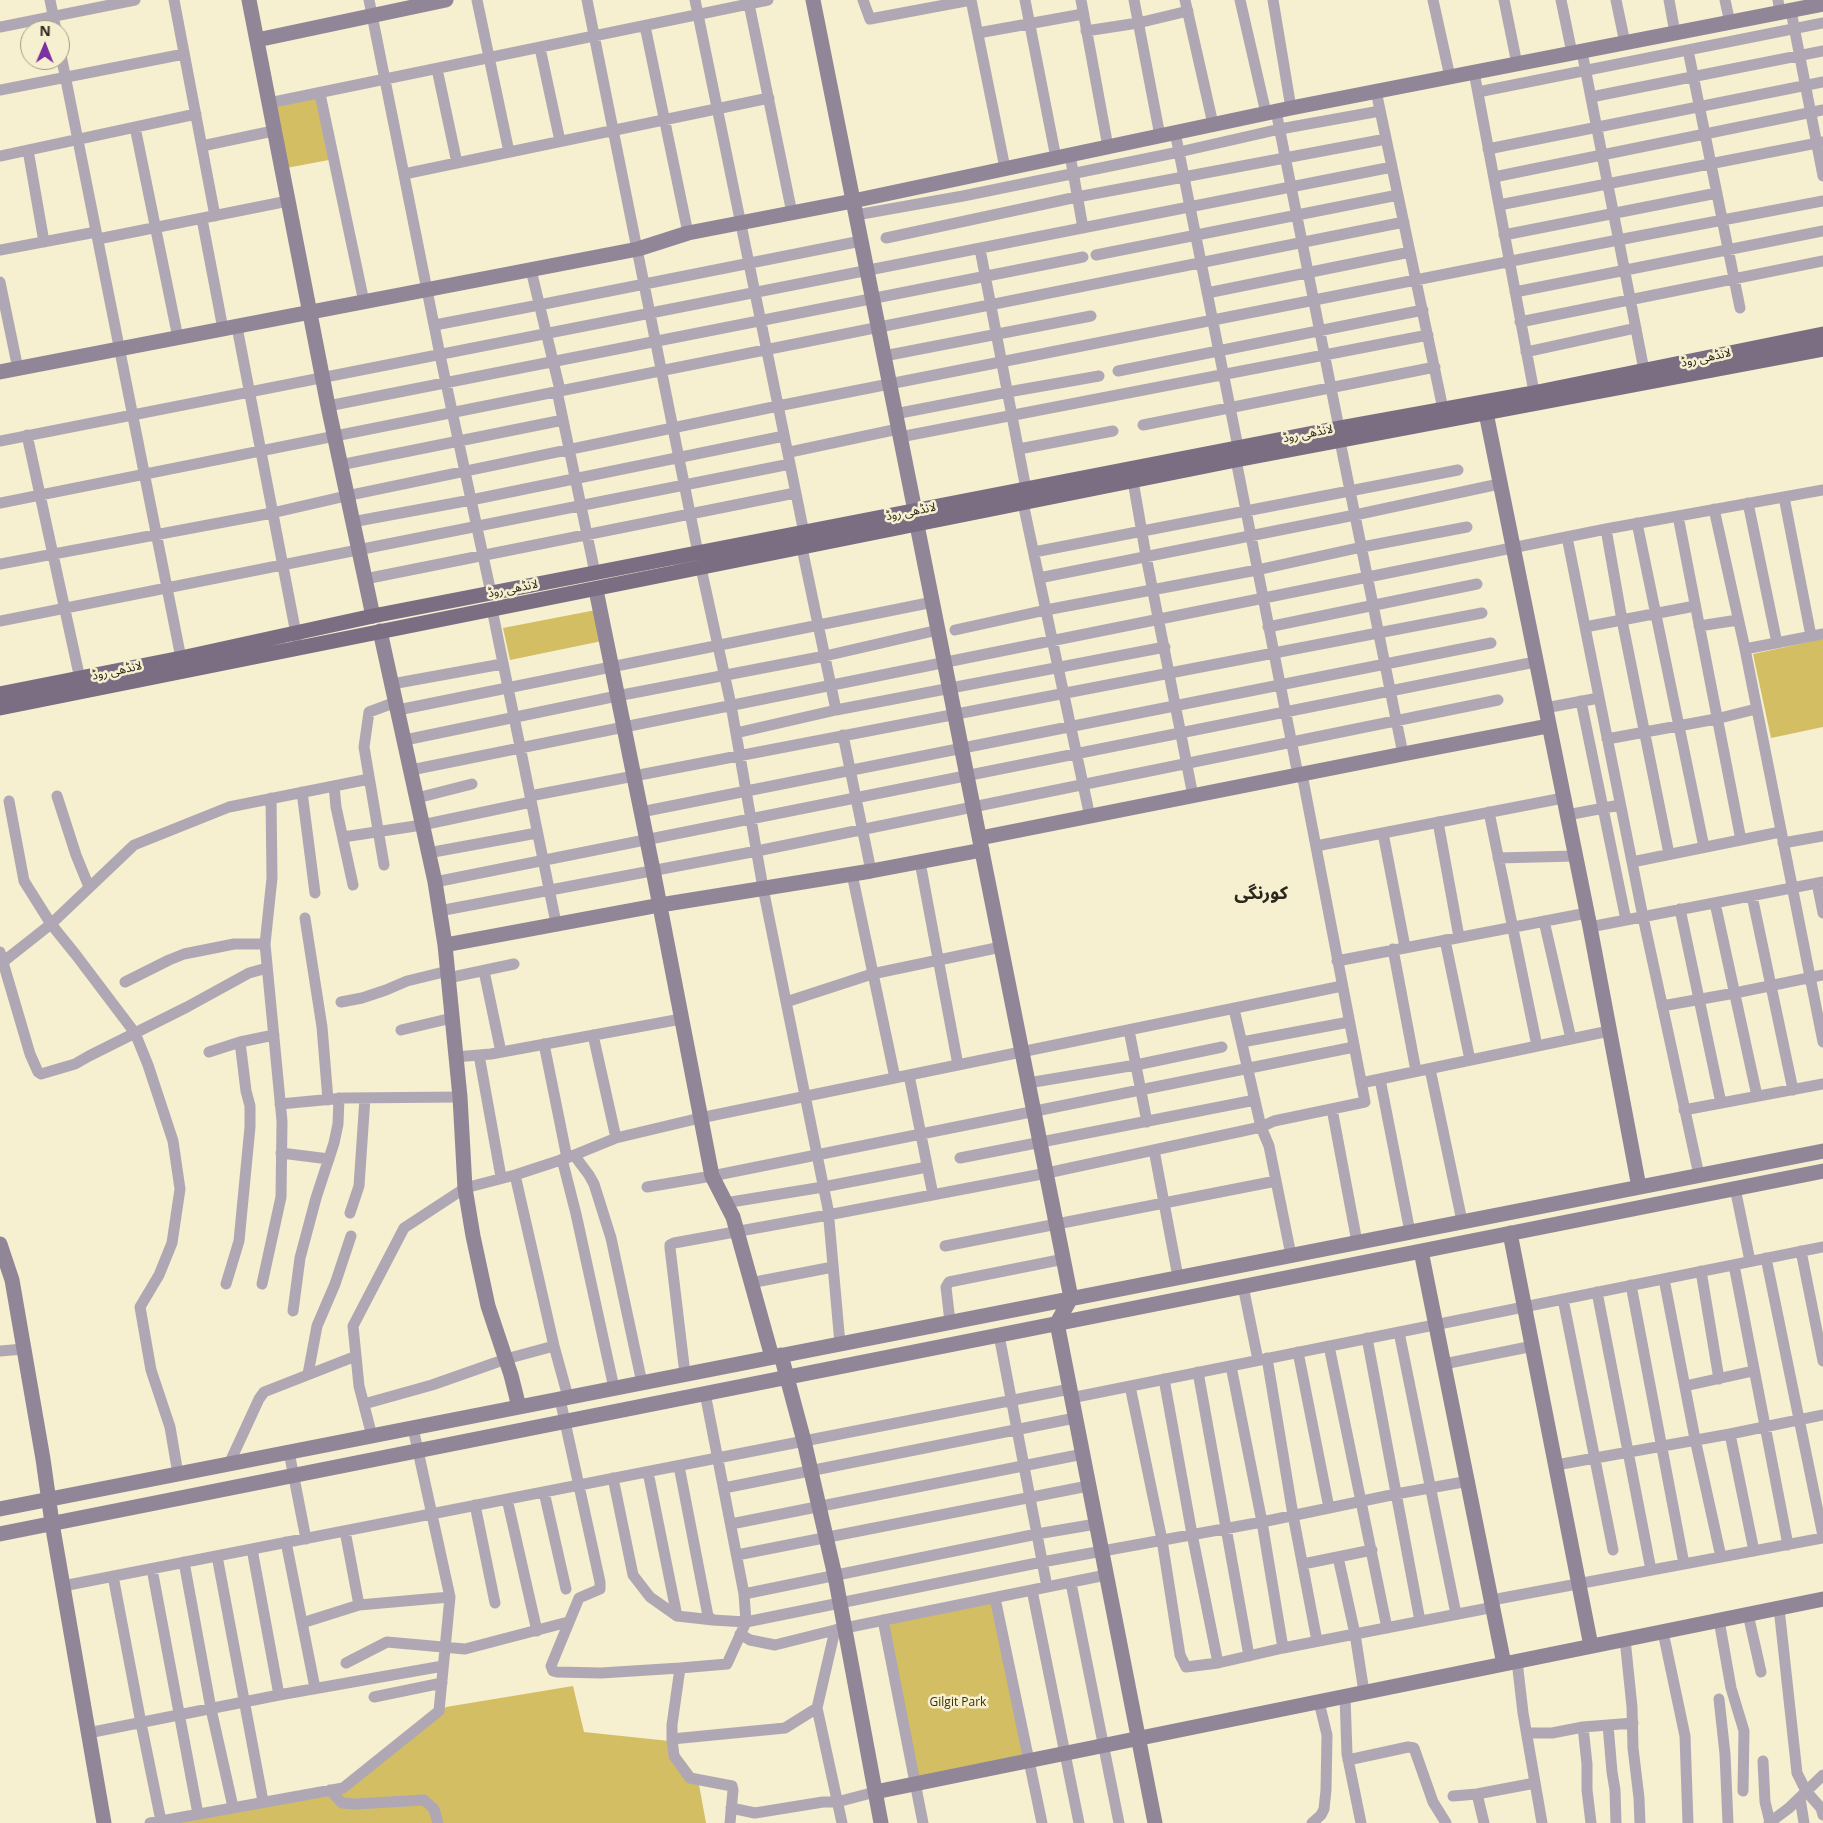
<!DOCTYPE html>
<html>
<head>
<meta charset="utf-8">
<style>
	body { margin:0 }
	#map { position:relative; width:1823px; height:1823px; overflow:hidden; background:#f6efd0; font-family:"Open Sans",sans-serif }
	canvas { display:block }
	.north { position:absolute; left:20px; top:20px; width:50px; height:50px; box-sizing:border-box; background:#f6efd0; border:1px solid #a49f88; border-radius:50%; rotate:1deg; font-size:14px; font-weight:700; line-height:20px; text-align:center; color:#2a281c }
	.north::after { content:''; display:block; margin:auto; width:18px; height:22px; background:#7c30a1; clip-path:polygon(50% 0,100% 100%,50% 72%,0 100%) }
</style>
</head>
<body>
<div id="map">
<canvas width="1823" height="1823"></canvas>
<div class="north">N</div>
</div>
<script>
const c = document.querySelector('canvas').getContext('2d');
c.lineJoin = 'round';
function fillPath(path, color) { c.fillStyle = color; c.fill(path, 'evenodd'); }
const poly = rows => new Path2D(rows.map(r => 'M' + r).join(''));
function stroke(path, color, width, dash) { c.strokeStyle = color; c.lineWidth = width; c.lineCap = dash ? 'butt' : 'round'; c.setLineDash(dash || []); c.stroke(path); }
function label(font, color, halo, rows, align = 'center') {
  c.font = font + ' "Open Sans","Noto Sans Arabic",sans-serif'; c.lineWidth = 5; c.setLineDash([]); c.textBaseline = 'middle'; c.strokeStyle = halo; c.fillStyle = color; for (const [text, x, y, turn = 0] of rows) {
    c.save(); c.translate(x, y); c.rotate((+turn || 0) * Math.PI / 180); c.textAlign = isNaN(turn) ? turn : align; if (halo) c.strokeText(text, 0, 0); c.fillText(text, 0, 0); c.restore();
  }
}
fillPath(poly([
	[320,94,334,159,281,169,269,103],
	[596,610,602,641,510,660,503,628],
	[1823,639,1823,727,1771,738,1753,654],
	[995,1598,1030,1760,916,1783,883,1621],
	[573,1686,584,1732,669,1741,698,1779,706,1823,178,1823,343,1792,446,1707]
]), '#d3be64');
stroke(poly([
	[50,0,56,30],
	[174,0,215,216],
	[369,0,440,355,491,593],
	[477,0,509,152],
	[587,0,698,553],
	[695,0,788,454],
	[863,0,870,19,971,0,1005,168],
	[1025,0,1056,158],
	[1081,0,1108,147],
	[1134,0,1160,136],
	[1185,0,1213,124],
	[1240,0,1266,113],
	[1273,0,1291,108],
	[1433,0,1450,77],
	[1504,0,1517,64],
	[1561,0,1572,53],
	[1616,0,1625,43],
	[1669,0,1675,33],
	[1725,0,1730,23],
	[1778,0,1780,13],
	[749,4,792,213],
	[1791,11,1823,176],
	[645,26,688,233],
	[0,27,135,0],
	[1086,31,1138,23,1188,11],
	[978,33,1083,14],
	[540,48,560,141],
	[60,50,181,658],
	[1688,50,1740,308],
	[1582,52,1644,370],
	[437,69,457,163],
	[1474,72,1534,392],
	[0,90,184,54],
	[1376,91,1443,409],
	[1478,92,1823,23],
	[320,94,364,302],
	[1591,97,1823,51],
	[269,103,768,0],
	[1276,111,1339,428],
	[135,127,178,338],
	[1175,132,1238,447],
	[202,146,273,131],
	[1488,149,1823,82],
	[28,150,44,242],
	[1070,155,1083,228],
	[0,156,196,114],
	[404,174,769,98],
	[1494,177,1823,110],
	[1499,205,1823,142],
	[856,215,963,196,1179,152,1280,129,1380,111],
	[202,219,223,329],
	[1504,235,1717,193],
	[886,238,1077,197,1386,139],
	[98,239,288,201],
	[980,249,1026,489],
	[0,250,96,232],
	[1096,255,1398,195],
	[531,270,560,390],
	[0,282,18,369],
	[1515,292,1823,231],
	[1207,293,1410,252],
	[1520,322,1823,261],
	[435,325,539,305,861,241],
	[237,327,297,639],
	[1526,352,1636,328],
	[884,356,1091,316],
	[1118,371,1423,310],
	[557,391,595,573],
	[328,406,1083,257],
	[895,414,1008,392,1099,376],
	[1143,425,1435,367],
	[27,435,80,679],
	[900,437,1428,335],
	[0,441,1392,167],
	[1340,441,1403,754],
	[1019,449,1113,431],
	[1236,460,1298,775],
	[340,465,563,420],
	[1133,481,1146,556,1193,796],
	[1784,497,1811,636],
	[0,503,1404,222],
	[1023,503,1090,817],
	[1748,503,1777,643],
	[1714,509,1745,649,1823,1042],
	[1678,516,1741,840],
	[352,522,471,500,784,436],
	[1637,523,1704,847],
	[1606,529,1622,620,1669,854],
	[804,533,790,464,788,454,790,452,898,429],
	[1567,537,1643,917,1699,1175],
	[802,548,836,710],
	[1034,552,1458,470],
	[0,564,272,513,346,496,778,406,1618,240,1823,201],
	[701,568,731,705,763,888,828,1209,840,1344],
	[1039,578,1355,515,1499,484],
	[365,579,795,493],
	[492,609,556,923],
	[0,621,790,464],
	[1699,626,1738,620],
	[1268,627,1477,584],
	[1585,627,1695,606],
	[955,630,1046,610,1257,570,1362,547,1467,527],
	[1745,649,1823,634],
	[392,684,502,664],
	[1581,701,1626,920],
	[1545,708,1599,698],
	[398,710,933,602],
	[736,733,836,710,1165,647],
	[843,735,871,871],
	[1607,739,1716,719,1756,709],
	[405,740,617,696,825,656,938,630],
	[411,770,1606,529,1823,490],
	[334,786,336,807,353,885],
	[302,792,315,893],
	[57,796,76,855,89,887],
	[530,796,1482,613],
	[417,798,472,784],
	[9,801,24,881,51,924,76,955,135,1033,148,1065,173,1141,180,1189,172,1243,159,1275,140,1307,151,1370,170,1427,178,1474],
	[641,812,1491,643],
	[1489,812,1537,1046],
	[1567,815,1620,805],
	[1438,822,1459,937],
	[1383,833,1405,947],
	[343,837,422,825,531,802],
	[1783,843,1823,836],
	[1316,846,1563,798],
	[428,853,537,833],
	[1498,858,1575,856],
	[920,862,958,1065],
	[1632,862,1780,832],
	[384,865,364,747,369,712,396,702],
	[852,874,895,1078],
	[435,882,1535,662],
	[1817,883,1823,913],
	[1752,896,1793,1090],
	[1715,903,1757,1096],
	[1680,909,1721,1103],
	[439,911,757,851,1498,700],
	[305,918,322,1027,328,1100],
	[1544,921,1571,1039],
	[1590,927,1823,882],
	[1445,940,1470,1060],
	[1393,949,1416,1071],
	[0,952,30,1054,38,1072,41,1074,75,1064,89,1056,187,1007,249,973,267,968],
	[1337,961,1587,913],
	[3,962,51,924,134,845,229,807,369,779],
	[484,971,501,1052],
	[448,978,514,964],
	[125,982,169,960,184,954,234,944,265,944],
	[341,1002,362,998,386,990,407,981,448,971],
	[786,1002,872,974,1001,947],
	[1662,1006,1735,993,1823,975],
	[1234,1009,1261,1127,1269,1146,1291,1255],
	[401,1030,452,1018],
	[1129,1030,1147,1122],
	[593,1035,616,1138],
	[1242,1042,1349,1022],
	[544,1044,567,1158],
	[209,1052,240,1042,274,1035],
	[479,1055,501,1177],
	[455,1057,491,1054,681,1019],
	[1430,1069,1462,1221],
	[909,1075,933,1195],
	[1380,1079,1410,1232],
	[1028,1083,1136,1065,1222,1047],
	[1361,1083,1609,1031],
	[280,1104,344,1098,460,1097],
	[1332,1109,1357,1242],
	[1684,1110,1823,1084],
	[1154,1150,1178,1277],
	[281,1153,329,1159],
	[574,1155,589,1175,594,1184,611,1238,642,1383],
	[960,1158,1255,1100],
	[562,1159,576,1214,614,1388],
	[515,1175,554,1346,568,1397],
	[647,1187,712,1176,1354,1047],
	[1735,1188,1750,1261],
	[725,1203,823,1187,927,1167],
	[350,1213,359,1186,365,1098],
	[945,1246,1276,1181],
	[1801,1251,1823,1361],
	[1766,1258,1823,1536],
	[1734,1265,1788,1545],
	[1701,1271,1719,1379],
	[1664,1279,1695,1439,1721,1557],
	[750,1283,833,1267],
	[226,1284,239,1241,250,1127,250,1106,246,1091,240,1042],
	[262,1284,281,1197,282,1121,265,944,272,878,271,798],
	[1631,1285,1684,1564],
	[1243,1286,1258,1360],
	[1597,1292,1651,1570],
	[1563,1299,1613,1550],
	[293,1311,300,1258,316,1198,334,1143,338,1124,339,1098],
	[950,1322,946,1287,949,1282,1064,1259],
	[1399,1332,1456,1614],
	[999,1335,1047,1587],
	[1367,1338,1420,1621],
	[1329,1346,1387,1628],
	[0,1351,24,1349],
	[1298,1352,1329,1508],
	[1267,1358,1293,1515,1317,1641],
	[1444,1364,1533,1346],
	[1231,1366,1262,1522,1283,1648],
	[1198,1372,1249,1656],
	[308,1374,317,1326,335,1284,351,1236],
	[685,1374,670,1248,670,1245,674,1243,828,1215,1047,1173,1261,1127,1274,1121,1365,1102,1302,774],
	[1164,1379,1192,1534,1218,1663],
	[1130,1386,1162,1540,1180,1655,1186,1667,1218,1663,1283,1648,1494,1607],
	[1685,1386,1753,1371],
	[705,1393,744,1594,746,1622,727,1664,680,1668,672,1725,672,1739,674,1756,690,1778,732,1786,733,1790,730,1823],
	[1071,1398,1823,1247],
	[560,1399,600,1582,600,1589,579,1598,553,1661,551,1666,553,1671,557,1672,601,1673,680,1668],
	[364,1404,432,1385,506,1359,554,1346],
	[1730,1434,1754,1551],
	[372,1436,359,1386,353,1326,404,1228,465,1188,515,1175,567,1158,616,1138,700,1118,1342,986],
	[289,1452,306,1539],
	[229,1464,259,1399,264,1392,356,1356],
	[1556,1465,1730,1434,1823,1415],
	[679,1466,708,1616,713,1620,746,1622,1042,1562,1262,1522,1396,1494,1469,1481],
	[648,1472,677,1616],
	[613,1478,633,1575,650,1597,677,1616,713,1620],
	[724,1488,1075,1418],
	[544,1492,566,1589],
	[507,1499,537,1631],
	[475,1505,495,1603],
	[731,1524,1083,1454],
	[345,1531,359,1605],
	[286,1542,315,1688],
	[252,1549,279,1695],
	[737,1555,1088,1486],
	[217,1556,263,1801],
	[1338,1557,1355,1634,1364,1692],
	[184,1562,211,1709,233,1807],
	[1303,1564,1372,1550],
	[152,1569,198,1814],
	[113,1576,141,1723,161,1821],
	[1071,1583,1119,1823],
	[63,1586,1070,1389],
	[1032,1590,1079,1823],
	[744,1594,1037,1534,1096,1524],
	[995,1598,1042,1823],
	[1492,1600,1823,1538],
	[1779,1608,1797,1773,1806,1791,1821,1808,1823,1815],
	[1748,1614,1761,1672],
	[883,1620,923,1823],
	[1719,1620,1731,1688,1744,1731,1743,1791],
	[302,1623,359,1605,450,1597],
	[835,1630,817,1708,842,1823],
	[1663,1632,1685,1736,1688,1823],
	[740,1634,750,1640,775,1645,835,1630,1106,1575],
	[1625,1639,1632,1707,1633,1748,1639,1798,1640,1823],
	[1517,1661,1523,1713,1542,1823],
	[346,1663,387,1642,465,1649,568,1622],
	[1345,1696,1347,1754,1361,1823],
	[374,1697,442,1683],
	[1719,1699,1725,1754,1728,1823],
	[1608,1725,1612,1772,1615,1790,1616,1823],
	[1583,1727,1587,1764,1587,1790,1591,1823],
	[88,1733,279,1695,443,1666],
	[1527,1733,1552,1733,1583,1727,1633,1723],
	[672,1739,785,1728,817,1708],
	[1348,1760,1408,1747,1414,1748,1433,1802,1446,1823],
	[1763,1761,1765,1802,1770,1822],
	[330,1790,342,1803,356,1804,424,1800,434,1809,438,1823],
	[1477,1794,1484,1823],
	[1453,1796,1477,1794,1535,1783],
	[1800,1798,1804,1823],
	[731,1808,755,1813,823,1802,837,1802,875,1792],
	[150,1823,343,1788,439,1711,450,1597,413,1428],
	[1312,1823,1321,1815,1324,1809,1326,1790,1327,1735,1319,1702],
	[1769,1823,1789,1808,1823,1775]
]), '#afa8b4', 11);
stroke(poly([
	[249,0,328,406,373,616],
	[813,0,915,511],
	[257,40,446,0],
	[0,372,638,249,688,233,853,201,1291,108,1823,4],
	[1486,413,1590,927,1639,1187],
	[917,525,1071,1298,1057,1323,1155,1823],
	[596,590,653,870,712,1176,733,1217,772,1357],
	[380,631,435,882,445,945,460,1097,465,1188,473,1236,488,1306,511,1375,519,1407],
	[980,838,1403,754,1548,726],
	[445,945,660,905,871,871,982,850],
	[1510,1233,1591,1646],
	[0,1244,12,1280,43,1459,52,1523,104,1823],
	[1421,1251,1504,1664],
	[781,1355,804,1441,835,1576,881,1823],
	[0,1509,1823,1151],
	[0,1534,1823,1171],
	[875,1792,1823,1599]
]), '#918697', 15);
stroke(poly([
	[0,694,181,658,373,616,1339,428,1528,394,1823,334],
	[0,708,1236,460,1823,349]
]), '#7b6e83', 15);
label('12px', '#2a281c', '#f6efd0', [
	["لانڈھی روڈ",1706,358,-12],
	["لانڈھی روڈ",1308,434,-11],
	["لانڈھی روڈ",911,512,-11],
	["لانڈھی روڈ",513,589,-11],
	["لانڈھی روڈ",117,671,-12]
]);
label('12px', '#3a3004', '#f6efd0', [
	["Gilgit Park",958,1703]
]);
label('bold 18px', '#2a281c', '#f6efd0', [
	["کورنگی",1261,894]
]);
</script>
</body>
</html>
